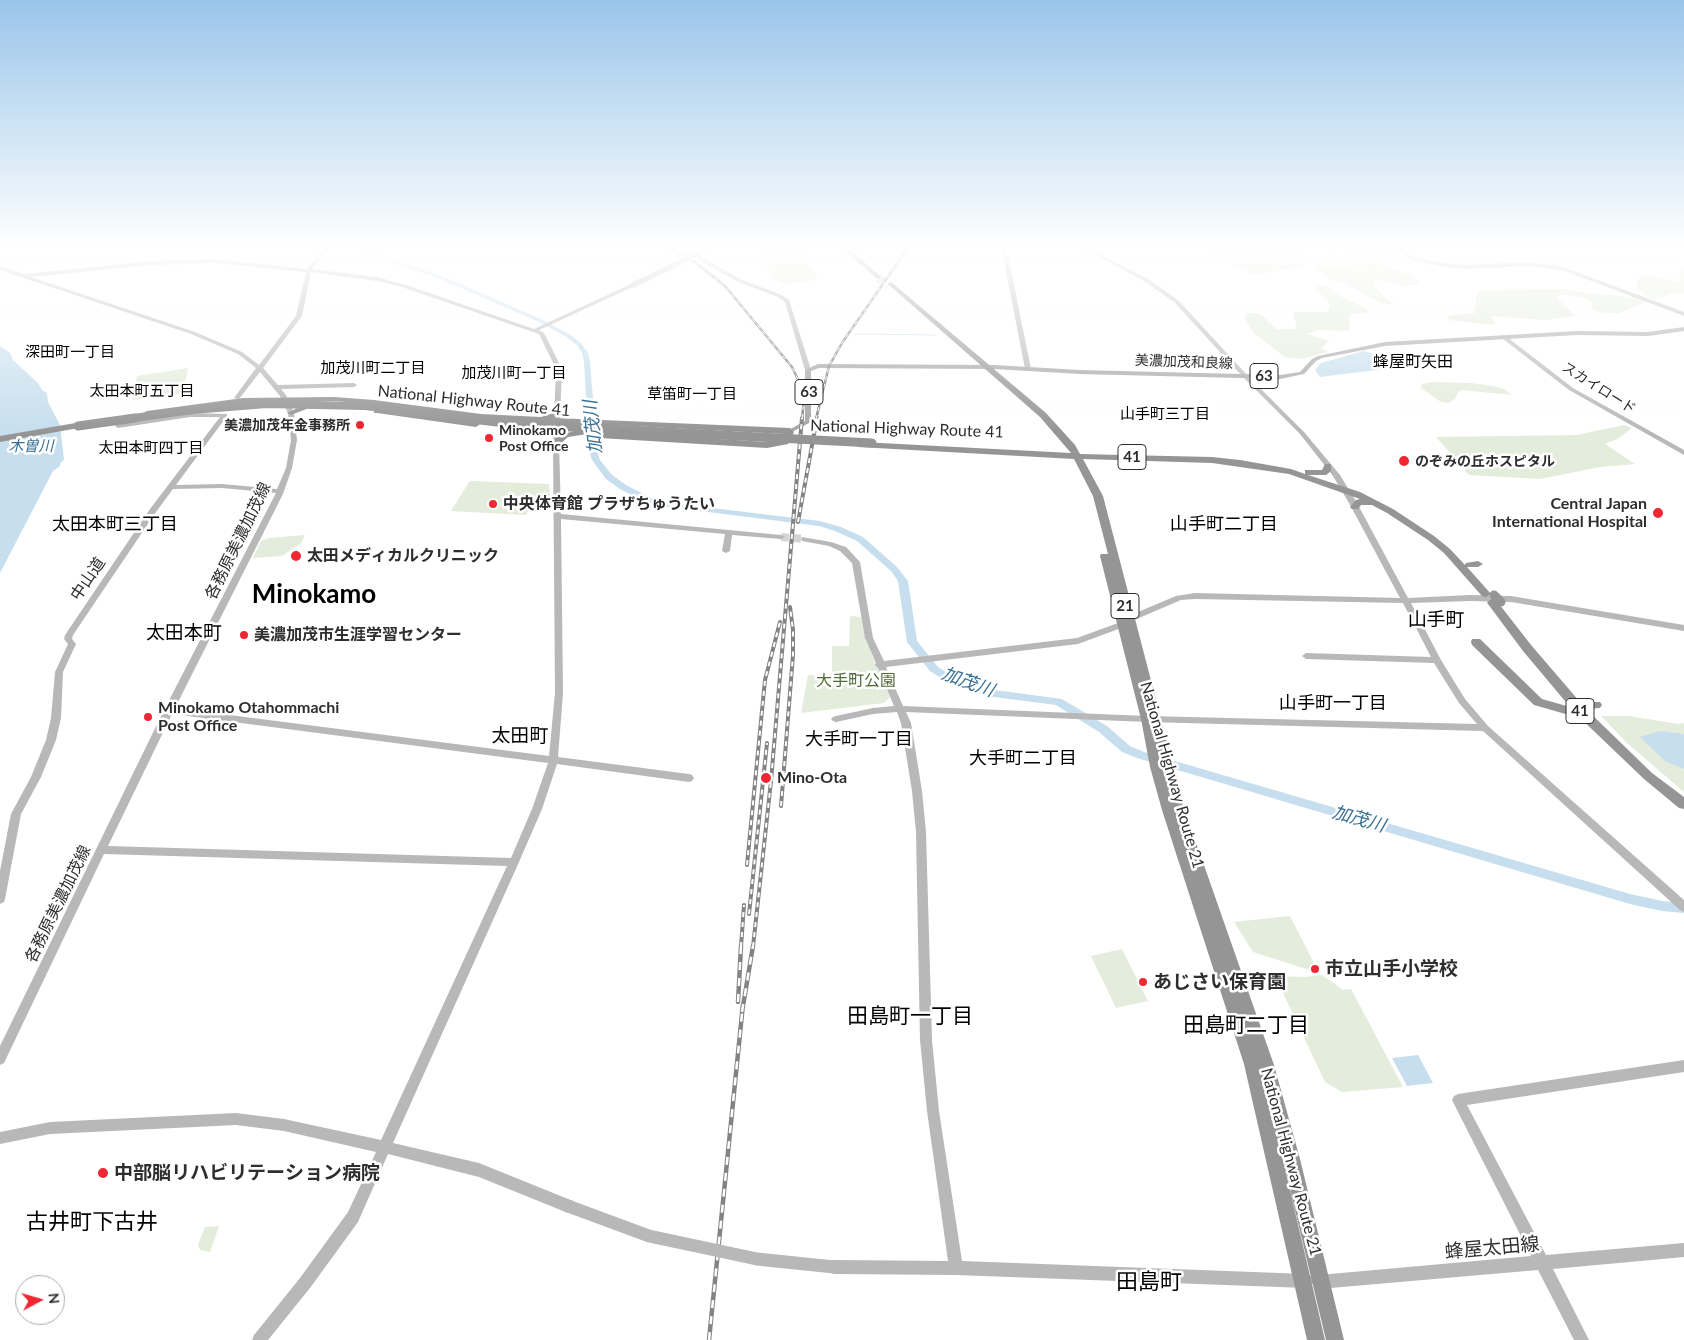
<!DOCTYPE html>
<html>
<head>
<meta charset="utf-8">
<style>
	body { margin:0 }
	#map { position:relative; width:1684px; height:1340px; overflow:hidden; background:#fff; font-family:Lato,sans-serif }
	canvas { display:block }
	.north { position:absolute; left:15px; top:1275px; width:50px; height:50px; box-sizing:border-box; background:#fff; border:1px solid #ababab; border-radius:50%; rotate:84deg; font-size:14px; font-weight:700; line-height:20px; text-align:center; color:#2e2e2e }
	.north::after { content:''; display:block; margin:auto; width:18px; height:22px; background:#ef2733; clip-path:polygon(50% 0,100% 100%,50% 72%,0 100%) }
</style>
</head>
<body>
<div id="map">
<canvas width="1684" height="1340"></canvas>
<div class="north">N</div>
</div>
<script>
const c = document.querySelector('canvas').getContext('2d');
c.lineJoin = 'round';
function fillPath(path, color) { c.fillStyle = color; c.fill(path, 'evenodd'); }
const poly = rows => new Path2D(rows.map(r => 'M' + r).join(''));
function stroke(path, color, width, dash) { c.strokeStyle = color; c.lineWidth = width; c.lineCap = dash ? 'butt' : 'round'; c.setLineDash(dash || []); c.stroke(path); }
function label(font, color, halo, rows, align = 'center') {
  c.font = font + ' Lato,"Noto Sans JP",sans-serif'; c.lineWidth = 5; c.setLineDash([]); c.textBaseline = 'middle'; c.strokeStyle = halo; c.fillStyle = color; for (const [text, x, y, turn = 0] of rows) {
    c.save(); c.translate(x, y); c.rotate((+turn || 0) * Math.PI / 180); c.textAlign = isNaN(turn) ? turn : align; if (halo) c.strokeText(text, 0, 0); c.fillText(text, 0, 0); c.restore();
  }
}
fillPath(poly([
	[774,245,798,245,818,280,784,284,774,280,759,247],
	[1197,245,1226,245,1295,262,1304,267,1253,275],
	[1240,245,1325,245,1332,251,1298,250,1301,263],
	[1341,245,1379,245,1391,254,1378,255,1350,253],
	[1380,264,1410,275,1421,284,1402,286,1386,281,1375,280,1374,283,1378,291,1393,304,1381,303,1346,284,1328,278,1314,265],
	[1684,269,1684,293,1674,293,1654,300,1638,289,1637,279,1645,275,1680,282,1682,280,1679,272],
	[1325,285,1342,297,1367,309,1367,313,1350,314,1349,331,1317,330,1307,334,1329,341,1321,348,1329,352,1301,359,1285,357,1255,334,1245,321,1245,313,1259,313,1277,329,1297,329,1293,312,1328,312,1330,304,1315,287],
	[1564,289,1581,292,1638,298,1645,302,1619,313,1603,313,1592,309,1592,303,1583,297,1561,295,1556,297,1575,316,1545,320,1491,316,1495,323,1494,325,1449,320,1448,316,1474,313,1478,290],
	[188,368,183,393,133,400,137,376],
	[1432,382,1471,383,1494,386,1504,389,1512,395,1461,390,1458,392,1455,399,1448,403,1441,402,1421,388,1422,384],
	[1624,425,1632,428,1619,438,1605,444,1635,464,1600,467,1540,479,1469,475,1436,437,1577,435],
	[472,481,549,484,550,497,535,497,526,515,451,511,469,482],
	[305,535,301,543,282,556,253,558,261,541,269,538],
	[850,616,861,617,866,641,890,697,884,703,801,713,808,675,832,675,832,646,849,646],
	[1601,716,1629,716,1678,724,1684,723,1684,792,1627,743],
	[1290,916,1319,973,1253,952,1234,922],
	[1122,949,1148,1001,1116,1008,1091,956],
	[1322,975,1343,990,1351,989,1403,1087,1342,1092,1325,1082,1275,976,1305,977],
	[219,1226,210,1252,200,1250,198,1245,205,1227]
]), '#e4ecdb');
fillPath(poly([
	[0,346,10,353,13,360,38,383,42,390,47,393,48,402,60,425,64,460,60,463,60,466,53,471,0,573],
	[1364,351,1378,355,1384,361,1384,369,1320,377,1315,370,1321,363],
	[1660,731,1684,734,1684,769,1665,761,1640,737],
	[1418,1055,1433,1083,1407,1086,1392,1058]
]), '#c6deed');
stroke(poly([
	[855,334,936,335]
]), '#c6deed', 1);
fillPath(poly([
	[0,245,7,245,0,248,0,245],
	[345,245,354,245,444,277,541,319,569,334,581,343,588,353,590,361,597,451,600,460,612,475,626,485,649,497,662,502,820,521,841,527,863,537,897,567,908,581,917,641,938,667,949,674,987,689,1062,699,1107,726,1130,746,1144,752,1630,894,1662,901,1684,903,1684,913,1662,911,1630,904,1137,758,1122,752,1099,732,1056,705,986,696,941,678,930,671,907,642,898,581,891,571,857,541,835,531,819,526,661,506,643,501,620,489,606,479,592,460,589,451,584,361,582,353,577,345,565,336,537,321,440,279,345,245]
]), '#c6deed');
stroke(poly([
	[781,537,805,539]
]), '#d5d5d5', 8, [8, 4]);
stroke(poly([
	[878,277,888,286]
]), '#d5d5d5', 8, [8, 4]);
fillPath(poly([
	[326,245,331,245,312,269,377,277,406,285,534,329,631,284,635,284,635,286,539,330,544,333,562,369,559,443,561,514,781,535,785,537,781,539,732,535,730,551,726,553,722,551,725,534,561,519,563,693,558,757,689,774,692,775,694,778,692,781,689,782,557,764,542,809,519,862,393,1143,479,1163,573,1201,575,1206,573,1211,568,1213,479,1177,388,1154,358,1222,310,1288,268,1340,252,1340,254,1335,300,1278,348,1212,376,1152,284,1131,236,1125,50,1134,0,1144,0,1132,50,1122,236,1113,284,1119,381,1140,507,866,104,854,4,1063,0,1065,0,1046,164,710,276,493,222,488,173,489,156,512,73,635,72,639,76,644,63,672,61,718,56,740,41,777,21,814,5,899,4,902,0,904,0,871,11,814,31,777,46,740,51,718,55,672,68,644,64,639,65,635,150,509,220,417,190,417,118,428,115,426,118,424,190,413,227,414,227,416,176,485,222,484,277,489,286,468,291,440,288,413,280,396,260,372,239,399,234,398,256,368,238,354,191,334,0,270,0,266,24,274,152,261,213,259,307,269,326,245],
	[213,263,306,272,296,316,259,365,242,352,195,332,31,277,152,265,213,263],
	[311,272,377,281,402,287,539,334,556,369,553,443,555,693,549,756,175,708,283,494,292,468,297,440,294,413,286,395,281,389,354,387,357,385,354,383,278,385,263,368,302,316,311,272],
	[172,714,548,763,532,809,511,858,108,846,172,714],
	[712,245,719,245,699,255,740,279,782,295,789,300,811,370,810,371,805,370,785,302,778,297,736,281,694,257,692,258,689,256,712,245],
	[1001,245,1006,245,1031,369,1028,371,1025,369,1001,245],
	[1076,245,1082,245,1148,279,1178,300,1247,375,1304,432,1340,475,1357,503,1408,598,1470,595,1511,596,1684,625,1684,631,1511,602,1470,601,1411,603,1441,660,1465,699,1488,726,1684,900,1684,912,1680,910,1483,731,1147,722,906,712,911,723,922,791,926,832,932,1040,939,1111,962,1261,1306,1274,1311,1276,1313,1280,1314,1277,1319,1275,1531,1256,1454,1104,1452,1100,1454,1096,1458,1094,1684,1060,1684,1072,1467,1105,1546,1255,1684,1243,1684,1257,1553,1269,1589,1340,1574,1340,1538,1270,1319,1289,1314,1287,1312,1283,1311,1286,1306,1288,956,1275,834,1274,829,1272,827,1267,829,1262,834,1260,948,1261,927,1111,920,1040,916,832,912,791,901,723,897,712,873,714,836,722,833,721,831,719,833,717,836,716,873,708,894,706,878,668,875,665,876,663,865,638,852,563,840,551,829,546,802,541,801,539,802,537,831,542,846,547,860,562,873,638,884,661,1077,638,1118,623,1126,617,1176,596,1195,593,1400,598,1349,503,1333,476,1300,434,1243,377,1174,302,1144,281,1076,245],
	[1195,599,1403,603,1431,657,1306,653,1302,656,1306,659,1434,663,1459,703,1477,724,1147,716,903,706,886,667,1078,644,1124,627,1132,621,1181,600,1195,599],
	[1389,245,1395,245,1414,257,1443,263,1465,265,1529,262,1563,267,1684,312,1684,316,1562,270,1529,266,1465,269,1443,267,1410,259,1389,245],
	[1503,337,1507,337,1573,388,1684,450,1684,455,1569,390,1503,339,1503,337]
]), '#b8b8b8');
fillPath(poly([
	[1684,327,1684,331,1648,336,1577,335,1385,346,1322,358,1316,361,1304,374,1280,379,1080,374,994,369,819,368,811,371,811,422,792,432,788,432,787,431,805,421,805,370,818,364,994,365,1080,370,1280,375,1300,372,1312,359,1318,356,1385,342,1577,331,1648,332,1684,327]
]), '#a6a6a6');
fillPath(poly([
	[838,245,845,245,880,276,880,278,876,278,838,245],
	[891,282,1046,413,1075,445,1080,454,1212,457,1240,460,1291,469,1305,474,1305,470,1322,470,1325,464,1331,464,1331,471,1326,475,1308,475,1360,492,1393,509,1434,536,1450,549,1465,565,1466,563,1478,561,1483,564,1478,567,1467,567,1491,594,1486,597,1482,596,1444,553,1428,540,1387,513,1372,505,1361,505,1358,509,1352,509,1350,507,1356,500,1360,499,1289,474,1212,463,1083,459,1103,496,1185,811,1274,1065,1300,1159,1344,1340,1326,1340,1275,1126,1325,1340,1307,1340,1244,1064,1162,810,1150,767,1141,719,1100,556,1101,554,1108,554,1093,496,1074,459,858,447,858,443,861,442,1071,453,1040,417,889,285,888,284,891,282],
	[334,397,374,400,481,414,541,417,551,414,555,407,558,407,562,409,555,418,790,428,794,432,788,444,767,448,600,438,593,435,593,431,767,442,782,440,785,434,610,425,607,427,481,418,374,404,334,401,243,402,147,415,143,413,147,411,243,398,334,397],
	[306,404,310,406,309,408,291,415,287,413,306,404],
	[374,409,476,421,480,424,476,427,377,413,374,413,374,409],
	[87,421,91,424,90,426,0,442,0,436,87,421],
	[584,429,588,432,587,434,568,437,559,445,553,445,552,443,558,435,584,429],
	[1492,599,1496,600,1531,645,1580,702,1600,702,1602,705,1600,708,1586,709,1652,773,1684,797,1684,809,1679,808,1644,779,1576,714,1569,715,1534,705,1472,645,1471,642,1472,639,1480,639,1542,699,1570,707,1523,651,1488,604,1487,602,1492,599]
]), '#959595');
const railFar2 = poly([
	[660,245,695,262,725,286,792,367,801,386,804,399,802,419],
	[816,419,829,366,842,343,910,245]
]);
const railFar1 = poly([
	[798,522,817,418],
	[781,806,793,655,793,630,790,607],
	[747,865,765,680,780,622],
	[749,914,767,743],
	[741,947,744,905],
	[753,947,771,781,802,418]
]);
const rail = poly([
	[738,1002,741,946],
	[742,1012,753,946],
	[709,1340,743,1004]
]);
stroke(railFar2, '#838383', 2.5);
stroke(railFar1, '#838383', 4);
stroke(rail, '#838383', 4.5);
stroke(railFar2, '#fff', 1, [4]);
stroke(railFar1, '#fff', 2, [5]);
stroke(rail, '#fff', 2.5, [8]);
stroke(poly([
	[633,285,691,257]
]), '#b8b8b8', 5.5);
stroke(poly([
	[568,1206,649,1236,757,1259,834,1267]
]), '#b8b8b8', 13);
stroke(poly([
	[126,419,193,410,266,404,365,406,474,419]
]), '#959595', 8);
stroke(poly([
	[464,418,513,424,872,443],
	[78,426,135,418],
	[1494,595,1501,602]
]), '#959595', 9);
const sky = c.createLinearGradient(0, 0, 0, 433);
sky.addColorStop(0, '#9ac5ea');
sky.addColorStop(0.57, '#fff');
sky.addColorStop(1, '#ffffff00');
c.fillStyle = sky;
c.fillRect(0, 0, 1684, 433);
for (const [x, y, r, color] of [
	[360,425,5,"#ef2733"],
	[489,438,5,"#ef2733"],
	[1404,461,6,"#ef2733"],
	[493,504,5,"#ef2733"],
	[1658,513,6,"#ef2733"],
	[296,556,6,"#ef2733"],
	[244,635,5,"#ef2733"],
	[148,717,5,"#ef2733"],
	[766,778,6,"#ef2733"],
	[1315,969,5,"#ef2733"],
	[1143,982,5,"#ef2733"],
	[103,1173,6,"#ef2733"]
]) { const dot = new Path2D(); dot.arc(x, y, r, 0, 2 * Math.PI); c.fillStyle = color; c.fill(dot); stroke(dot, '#fff', 2); }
label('14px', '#2e2e2e', '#fff', [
	["美濃加茂和良線",1184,362,2],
	["スカイロード",1599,388,32]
]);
label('bold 14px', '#2e2e2e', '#fff', [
	["美濃加茂年金事務所",350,425,"right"],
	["Minokamo",499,430],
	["Post Office",499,446],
	["のぞみの丘ホスピタル",1415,461]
], 'left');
label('15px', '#000', '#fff', [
	["深田町一丁目",70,352],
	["加茂川町二丁目",373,368],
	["加茂川町一丁目",514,373],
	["太田本町五丁目",142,391],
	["草笛町一丁目",692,394],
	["山手町三丁目",1165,414],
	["太田本町四丁目",151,448]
]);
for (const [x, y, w] of [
	[1264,376,28],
	[809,392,28],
	[1132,457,28],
	[1125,606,28],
	[1580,711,28]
]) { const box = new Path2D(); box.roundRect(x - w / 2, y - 12.5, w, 25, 4); c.fillStyle = '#fff'; c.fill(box); stroke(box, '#2e2e2e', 1); }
label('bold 15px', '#2e2e2e', null, [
	["63",1264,376],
	["63",809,392],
	["41",1132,457],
	["21",1125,606],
	["41",1580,711]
]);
label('italic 15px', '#387095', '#fff', [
	["木曽川",31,446]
]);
label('16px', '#000', '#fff', [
	["蜂屋町矢田",1413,362]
]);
label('16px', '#2e2e2e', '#fff', [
	["National Highway Route 41",474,401,6],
	["National Highway Route 41",907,429,2],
	["各務原美濃加茂線",238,541,-64],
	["中山道",88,579,-56],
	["National Highway Route 21",1172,775,74],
	["各務原美濃加茂線",58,904,-64],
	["National Highway Route 21",1291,1162,75]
]);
label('bold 16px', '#2e2e2e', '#fff', [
	["中央体育館 プラザちゅうたい",503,504],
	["Central Japan",1647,504,"right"],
	["International Hospital",1647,522,"right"],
	["太田メディカルクリニック",307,556],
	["美濃加茂市生涯学習センター",254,635],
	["Minokamo Otahommachi",158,708],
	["Post Office",158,726],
	["Mino-Ota",777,778]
], 'left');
label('16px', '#506c39', '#fff', [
	["大手町公園",856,681]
]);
label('italic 18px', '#387095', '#fff', [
	["加茂川",593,427,-96],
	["加茂川",968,682,20],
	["加茂川",1359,819,16]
]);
label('18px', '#000', '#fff', [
	["太田本町三丁目",115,524],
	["山手町二丁目",1224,524],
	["山手町一丁目",1333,703],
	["大手町一丁目",859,739],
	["大手町二丁目",1023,758]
]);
label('19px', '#000', '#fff', [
	["山手町",1436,620],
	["太田本町",184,633],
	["太田町",520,736]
]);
label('bold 19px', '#2e2e2e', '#fff', [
	["市立山手小学校",1325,969],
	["あじさい保育園",1153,982],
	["中部脳リハビリテーション病院",114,1173]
], 'left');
label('19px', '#2e2e2e', '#fff', [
	["蜂屋太田線",1492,1248,-5]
]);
label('21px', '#000', '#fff', [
	["田島町一丁目",910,1016],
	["田島町二丁目",1246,1025]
]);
label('22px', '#000', '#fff', [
	["古井町下古井",92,1222],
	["田島町",1149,1282]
]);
label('bold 26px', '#000', '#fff', [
	["Minokamo",314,595]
]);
</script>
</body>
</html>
